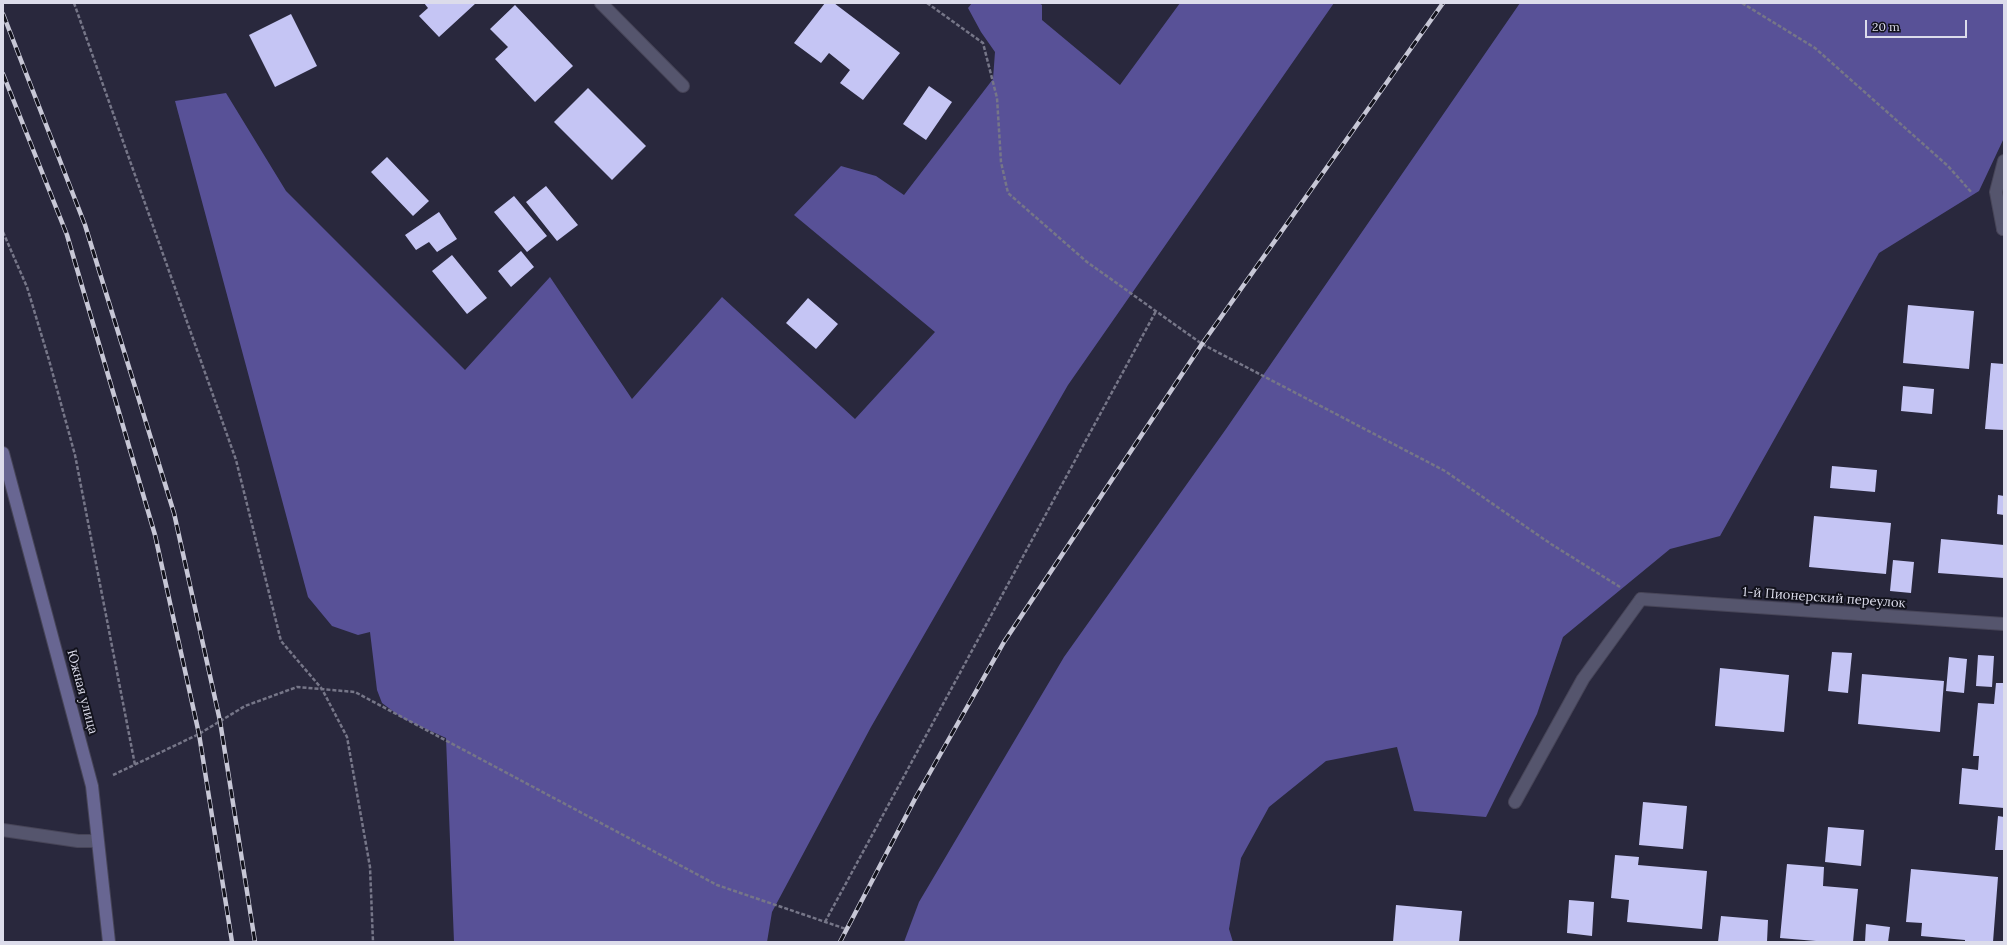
<!DOCTYPE html>
<html>
<head>
<meta charset="utf-8">
<style>
	body { margin:0 }
	#map { position:relative; width:2007px; height:945px; overflow:hidden; background:#29283d; font-family:Lora,serif }
	canvas { display:block }
	.frame { position:absolute; inset:0; border:4px solid #dcdceb; pointer-events:none }
	.scale { position:absolute; left:1865px; top:20px; width:102px; height:18px; box-sizing:border-box; border:2px solid #dcdceb; border-top:0; padding-left:5px; font-size:12px; line-height:14px; white-space:nowrap; color:#dcdceb; -webkit-text-stroke:3px #12121c; paint-order:stroke }
</style>
</head>
<body>
<div id="map">
<canvas width="2007" height="945"></canvas>
<div class="frame"></div>
<div class="scale">20 m</div>
</div>
<script>
const c = document.querySelector('canvas').getContext('2d');
c.lineJoin = 'round';
function fillPath(path, color) { c.fillStyle = color; c.fill(path, 'evenodd'); }
const poly = rows => new Path2D(rows.map(r => 'M' + r).join(''));
function stroke(path, color, width, dash) { c.strokeStyle = color; c.lineWidth = width; c.lineCap = dash ? 'butt' : 'round'; c.setLineDash(dash || []); c.stroke(path); }
function label(font, color, halo, rows, align = 'center') {
  c.font = font + ' Lora,serif'; c.lineWidth = 4; c.setLineDash([]); c.textBaseline = 'middle'; c.strokeStyle = halo; c.fillStyle = color; for (const [text, x, y, turn = 0] of rows) {
    c.save(); c.translate(x, y); c.rotate((+turn || 0) * Math.PI / 180); c.textAlign = isNaN(turn) ? turn : align; if (halo) c.strokeText(text, 0, 0); c.fillText(text, 0, 0); c.restore();
  }
}
fillPath(poly([
	[972,3,1039,3,1042,5,1042,20,1120,85,1180,3,1334,3,1068,385,871,727,772,912,767,942,454,942,446,738,402,718,382,703,377,690,370,632,358,635,332,626,308,597,175,101,226,93,286,191,465,370,550,277,632,399,722,297,855,419,935,332,794,215,841,166,876,176,904,195,993,79,995,52,981,32,968,8],
	[1520,3,2004,3,2004,138,1979,191,1879,253,1720,536,1670,549,1563,637,1537,714,1486,817,1414,811,1397,747,1326,761,1269,807,1241,858,1229,929,1233,942,904,942,919,902,1064,657,1226,429]
]), '#585197');
fillPath(poly([
	[424,3,476,3,439,37,419,16,428,8],
	[825,3,834,3,900,53,863,100,840,83,850,70,829,53,821,63,794,43],
	[515,5,573,66,535,102,495,59,508,47,490,29],
	[291,14,317,66,275,87,249,35],
	[929,86,952,102,926,140,903,124],
	[588,88,646,146,612,180,554,122],
	[387,157,429,201,413,216,371,172],
	[546,186,578,225,557,241,526,202],
	[514,196,547,236,527,252,494,212],
	[439,212,457,239,437,252,429,242,416,250,405,235],
	[521,251,534,267,511,287,498,271],
	[452,255,487,298,467,314,432,271],
	[808,298,838,324,816,349,786,323],
	[1908,305,1974,311,1969,369,1903,363],
	[1991,363,2004,364,2004,430,1985,429],
	[1903,386,1934,389,1932,414,1901,411],
	[1832,466,1877,470,1875,492,1830,488],
	[1998,495,2004,496,2004,515,1997,514],
	[1814,516,1891,523,1886,574,1809,567],
	[1941,539,2004,545,2004,578,1938,573],
	[1893,560,1914,562,1911,593,1890,591],
	[1832,652,1852,653,1848,693,1828,691],
	[1978,655,1994,656,1992,687,1976,686],
	[1949,657,1967,659,1964,693,1946,691],
	[1720,668,1789,675,1784,732,1715,726],
	[1862,674,1944,681,1940,732,1858,724],
	[1996,683,2004,683,2004,808,1959,804,1962,768,1978,770,1979,756,1973,756,1978,703,1994,704],
	[1643,802,1687,806,1683,849,1639,845],
	[1998,816,2004,817,2004,850,1995,850],
	[1828,827,1864,830,1861,866,1825,862],
	[1615,855,1639,857,1638,865,1707,871,1702,929,1627,922,1629,900,1611,898],
	[1787,864,1824,867,1823,886,1858,889,1853,942,1828,942,1780,938],
	[1911,869,1998,877,1993,942,1965,942,1965,940,1921,936,1922,923,1906,922],
	[1569,900,1594,902,1592,936,1567,933],
	[1396,905,1462,911,1459,942,1393,942],
	[1721,916,1768,920,1767,942,1718,942],
	[1866,924,1890,927,1888,942,1865,942]
]), '#c5c5f4');
const lane = poly([
	[2003,229,1996,192,2004,161],
	[1515,802,1583,679,1641,599],
	[3,830,78,841,97,841]
]);
const street = poly([
	[601,3,683,86],
	[2003,229,2004,229],
	[1641,599,2004,624]
]);
const secondary = poly([
	[3,453,92,786,109,942]
]);
stroke(lane, '#474558', 14);
stroke(street, '#474558', 14);
stroke(secondary, '#474558', 14);
stroke(poly([
	[74,3,236,460,281,641,322,689,347,737,370,867,373,942],
	[927,3,983,43,997,98,1001,162,1008,193,1087,262,1202,344,1445,471,1551,544,1620,587],
	[1742,3,1815,48,1948,166,1972,193],
	[3,232,27,287,49,360,75,455,135,765],
	[113,775,199,734,245,706,297,687,355,692,717,885,846,929],
	[825,922,1156,311]
]), '#767688', 2.5, [4, 2]);
stroke(lane, '#55556d', 12);
stroke(street, '#55556d', 12);
stroke(secondary, '#686692', 12);
const rail = poly([
	[3,14,85,225,174,513,220,721,255,942],
	[3,74,67,235,155,535,199,734,232,942],
	[840,942,916,797,1004,642,1202,344,1443,3]
]);
stroke(rail, '#c7c7d6', 4.5);
stroke(rail, '#12121c', 3, [9]);
label('13px', '#dcdceb', '#12121c', [
	["1-й Пионерский переулок",1824,598,4],
	["Южная улица",82,692,75]
]);
</script>
</body>
</html>
